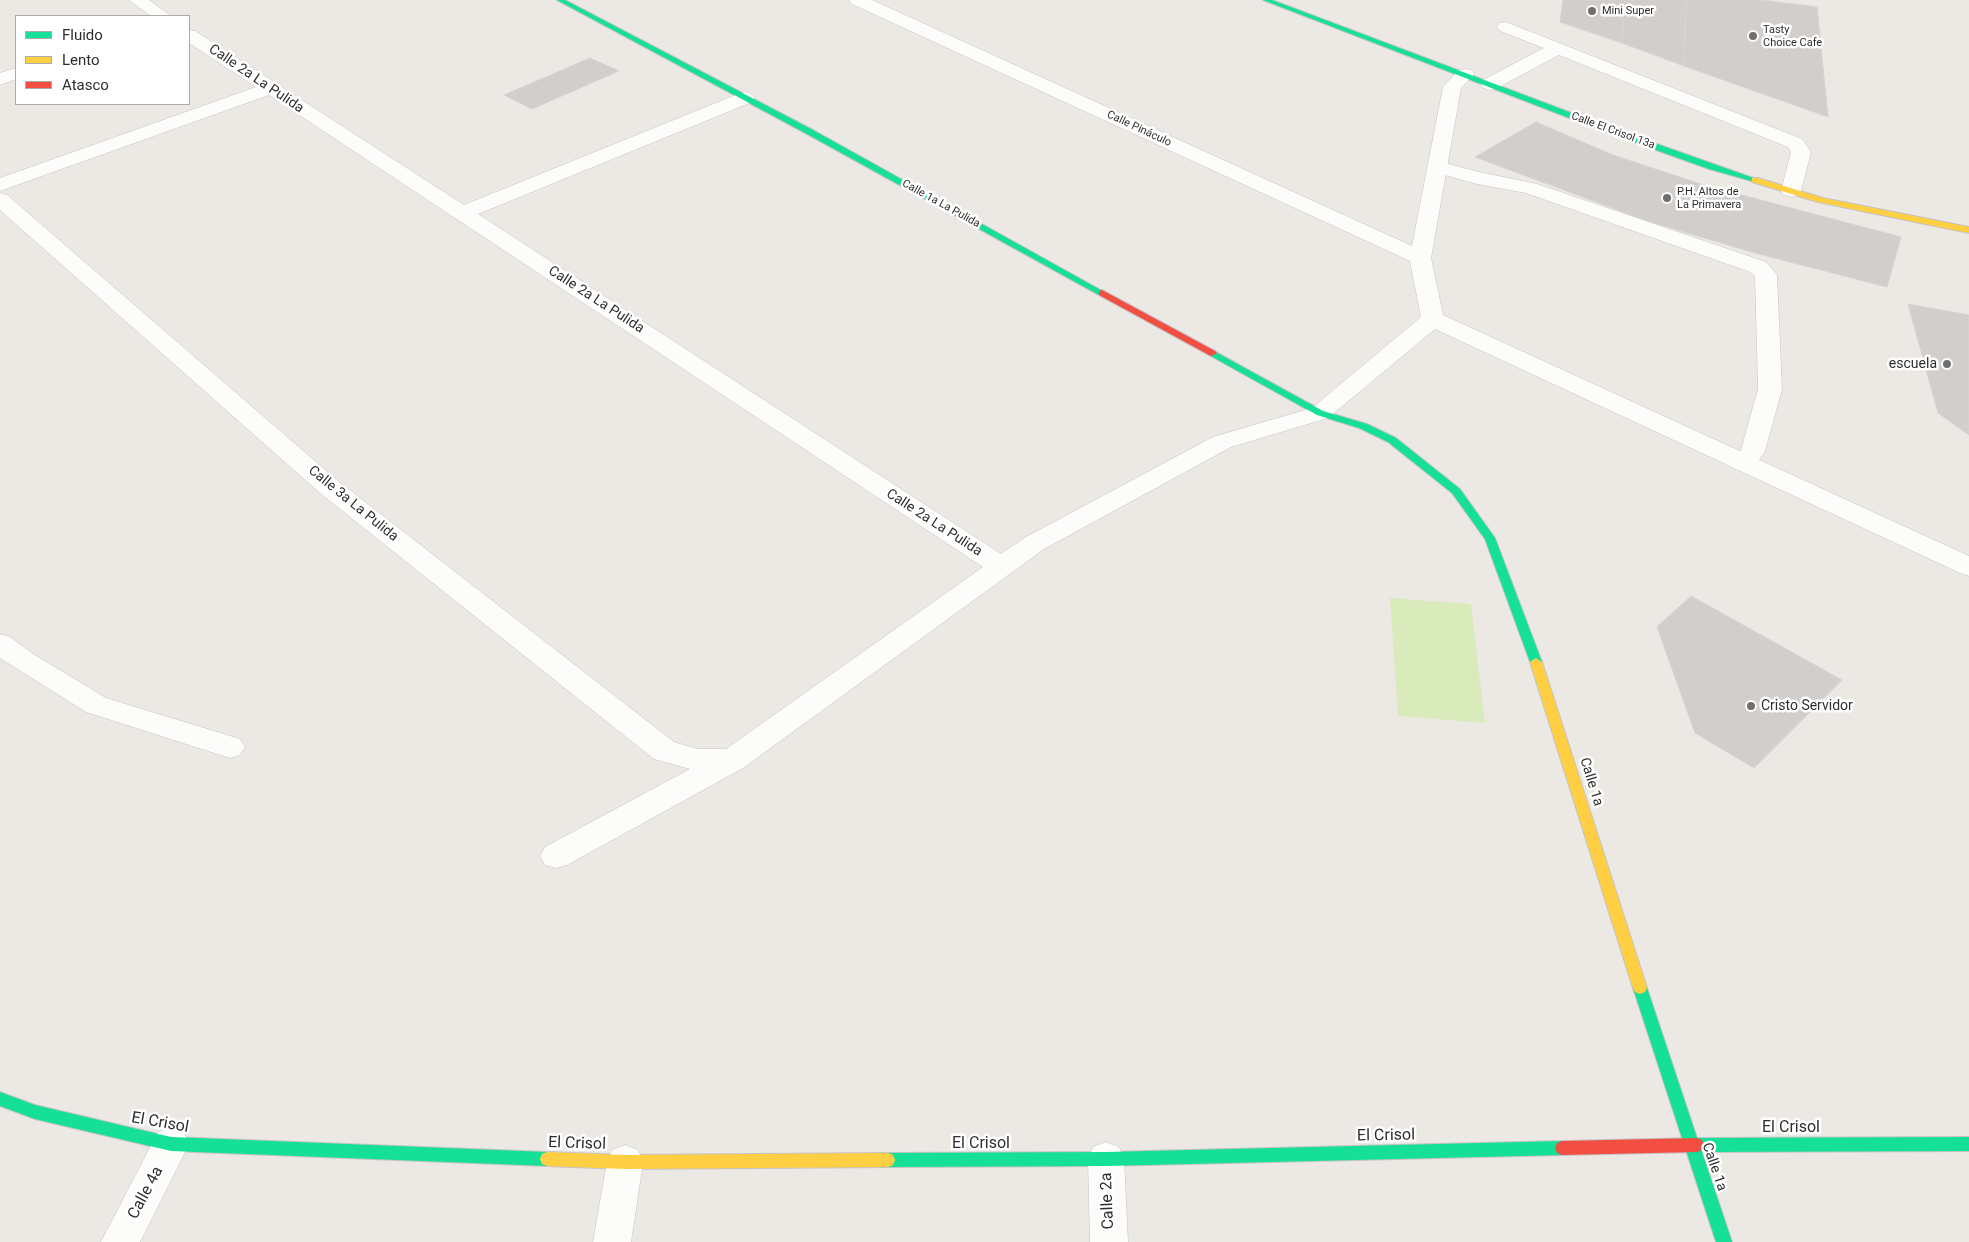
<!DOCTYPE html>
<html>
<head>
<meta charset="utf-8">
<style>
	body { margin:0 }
	#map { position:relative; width:1969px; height:1242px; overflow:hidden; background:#ece8e4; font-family:Roboto,sans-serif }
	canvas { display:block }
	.legend { position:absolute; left:15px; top:15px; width:175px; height:90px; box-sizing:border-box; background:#fff; border:1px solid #ababab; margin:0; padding:6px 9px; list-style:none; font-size:15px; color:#2e2e2e }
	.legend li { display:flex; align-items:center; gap:10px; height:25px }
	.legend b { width:25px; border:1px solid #ababab }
</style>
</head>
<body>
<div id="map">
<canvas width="1969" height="1242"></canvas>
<ul class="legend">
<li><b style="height:6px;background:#16e098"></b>Fluido</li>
<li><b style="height:6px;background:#ffcf43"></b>Lento</li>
<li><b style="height:6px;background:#f24e42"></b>Atasco</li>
</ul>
</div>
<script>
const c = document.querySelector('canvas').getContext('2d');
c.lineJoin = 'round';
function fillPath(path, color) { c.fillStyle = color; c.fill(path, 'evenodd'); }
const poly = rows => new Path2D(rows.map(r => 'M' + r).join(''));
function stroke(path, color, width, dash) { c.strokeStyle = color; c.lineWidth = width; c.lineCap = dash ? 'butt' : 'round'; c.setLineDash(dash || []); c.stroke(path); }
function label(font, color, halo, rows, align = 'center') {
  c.font = font + ' Roboto,sans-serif'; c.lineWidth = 5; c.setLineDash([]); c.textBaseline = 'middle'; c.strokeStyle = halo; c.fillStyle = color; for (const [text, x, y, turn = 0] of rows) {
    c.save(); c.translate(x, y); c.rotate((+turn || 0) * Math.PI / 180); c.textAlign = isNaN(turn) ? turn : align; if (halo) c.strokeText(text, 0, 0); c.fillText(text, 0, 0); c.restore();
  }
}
fillPath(poly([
	[1390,598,1471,604,1485,723,1398,716]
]), '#d9eabb');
const building = poly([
	[1563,0,1624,0,1622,43,1560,22,1563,0],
	[1624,0,1686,0,1684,66,1622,43,1624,0],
	[1686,0,1761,0,1817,7,1828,117,1684,66,1686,0],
	[590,58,619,71,532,109,504,95,590,58],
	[1536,122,1613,155,1704,185,1901,237,1887,287,1755,253,1647,221,1475,157,1536,122],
	[1908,304,1969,315,1969,435,1938,413,1908,304],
	[1691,596,1842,680,1754,768,1695,733,1657,627,1691,596]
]);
fillPath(building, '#d1cecb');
stroke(building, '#d7d4d0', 1);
const lane = poly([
	[1506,22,1802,139,1811,152,1801,191,1798,195,1791,197,1784,195,1781,191,1791,152,1788,147,1559,55,1497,88,1490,90,1483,88,1481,84,1483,80,1544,48,1500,31,1497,27,1500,23,1506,22],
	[1437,161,1479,172,1537,184,1766,262,1777,275,1782,389,1765,451,1753,469,1744,471,1735,469,1732,463,1741,450,1758,389,1755,276,1750,272,1526,193,1477,184,1430,171,1427,167,1430,163,1437,161]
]);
const street = poly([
	[129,0,149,0,171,16,151,16,129,0],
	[849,0,872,0,1412,246,1443,87,1459,70,1465,69,1471,70,1474,74,1461,88,1431,258,1443,315,1969,556,1969,576,1960,573,1435,329,1328,418,1231,447,1044,549,743,768,567,865,556,868,545,865,540,856,545,847,690,769,654,759,320,493,0,210,0,193,7,195,338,481,674,742,697,749,726,749,983,567,269,95,0,191,0,178,256,87,189,43,189,30,195,31,464,205,738,94,745,92,752,94,754,98,752,102,478,214,1001,554,1026,537,1213,437,1312,408,1421,317,1410,261,852,4,849,0],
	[16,68,16,79,0,85,0,73,16,68],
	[0,634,10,637,33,654,106,698,240,739,245,747,240,755,230,758,86,712,0,658,0,634],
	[171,1127,184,1132,189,1144,140,1242,101,1242,158,1132,171,1127],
	[1106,1142,1119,1147,1124,1159,1128,1242,1090,1242,1088,1159,1093,1147,1106,1142],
	[625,1145,638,1150,643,1162,631,1242,593,1242,607,1162,612,1150,625,1145]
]);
const fast = poly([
	[557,0,565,0,813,130,1106,293,1105,295,1099,295,807,134,557,0],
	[1263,0,1272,0,1609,127,1759,180,1755,182,1709,169,1603,131,1263,0],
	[1212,350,1323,411,1367,424,1396,438,1460,489,1495,538,1542,662,1540,665,1536,666,1530,662,1485,539,1452,493,1388,442,1359,428,1317,415,1209,355,1207,353,1212,350],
	[1640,982,1645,984,1647,988,1697,1138,1969,1137,1969,1151,1702,1152,1732,1242,1716,1242,1633,988,1635,984,1640,982],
	[0,1092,35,1105,171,1137,547,1152,552,1154,554,1159,552,1164,547,1166,171,1151,35,1119,0,1106,0,1092],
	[1562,1141,1567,1143,1569,1148,1567,1153,1562,1155,1106,1166,888,1167,883,1165,881,1160,883,1155,888,1153,1106,1152,1562,1141]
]);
const slow = poly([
	[1752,178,1758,178,1823,198,1969,227,1969,233,1818,202,1752,182,1752,178],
	[1536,658,1542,662,1647,988,1645,992,1640,994,1635,992,1633,988,1530,662,1536,658],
	[547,1152,625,1155,888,1153,893,1155,895,1160,893,1165,888,1167,625,1169,547,1166,542,1164,540,1159,542,1154,547,1152]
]);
const jam = poly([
	[1102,290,1215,351,1217,353,1212,356,1209,355,1099,295,1099,291,1102,290],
	[1697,1138,1702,1140,1704,1145,1702,1150,1697,1152,1562,1155,1557,1153,1555,1148,1557,1143,1562,1141,1697,1138]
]);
stroke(lane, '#c5c4c5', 1);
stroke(street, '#c5c4c5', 1);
stroke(fast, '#c5c4c5', 2);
stroke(slow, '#c5c4c5', 2);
stroke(jam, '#c5c4c5', 2);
fillPath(lane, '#fcfcfb');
fillPath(street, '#fcfcfb');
fillPath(fast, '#16e098');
fillPath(slow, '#ffcf43');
fillPath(jam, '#f24e42');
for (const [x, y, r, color] of [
	[1592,11,5,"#706f6e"],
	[1753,36,5,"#706f6e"],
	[1667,198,5,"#706f6e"],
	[1947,364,5,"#706f6e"],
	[1751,706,5,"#706f6e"]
]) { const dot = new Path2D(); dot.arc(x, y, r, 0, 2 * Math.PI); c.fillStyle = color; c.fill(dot); stroke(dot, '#fff', 2); }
label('11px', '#2e2e2e', '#fff', [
	["Mini Super",1602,11],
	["Tasty",1763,30],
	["Choice Cafe",1763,43],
	["P.H. Altos de",1677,192],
	["La Primavera",1677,205]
], 'left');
label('11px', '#2e2e2e', '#fff', [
	["Calle Pináculo",1139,129,25],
	["Calle El Crisol 13a",1613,131,20],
	["Calle 1a La Pulida",941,204,29]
]);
label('14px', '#2e2e2e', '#fff', [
	["Calle 2a La Pulida",256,79,34],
	["Calle 2a La Pulida",596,300,33],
	["Calle 3a La Pulida",353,504,39],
	["Calle 2a La Pulida",934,523,33],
	["Calle 1a",1591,782,73],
	["Calle 1a",1714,1167,71]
]);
label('14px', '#2e2e2e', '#fff', [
	["escuela",1937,364],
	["Cristo Servidor",1761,706,"left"]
], 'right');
label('16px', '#2e2e2e', '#fff', [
	["El Crisol",160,1123,10],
	["El Crisol",1791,1128],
	["El Crisol",1386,1136,-1],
	["El Crisol",577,1144,2],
	["El Crisol",981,1144],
	["Calle 4a",146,1193,-62],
	["Calle 2a",1108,1201,-92]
]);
</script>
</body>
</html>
